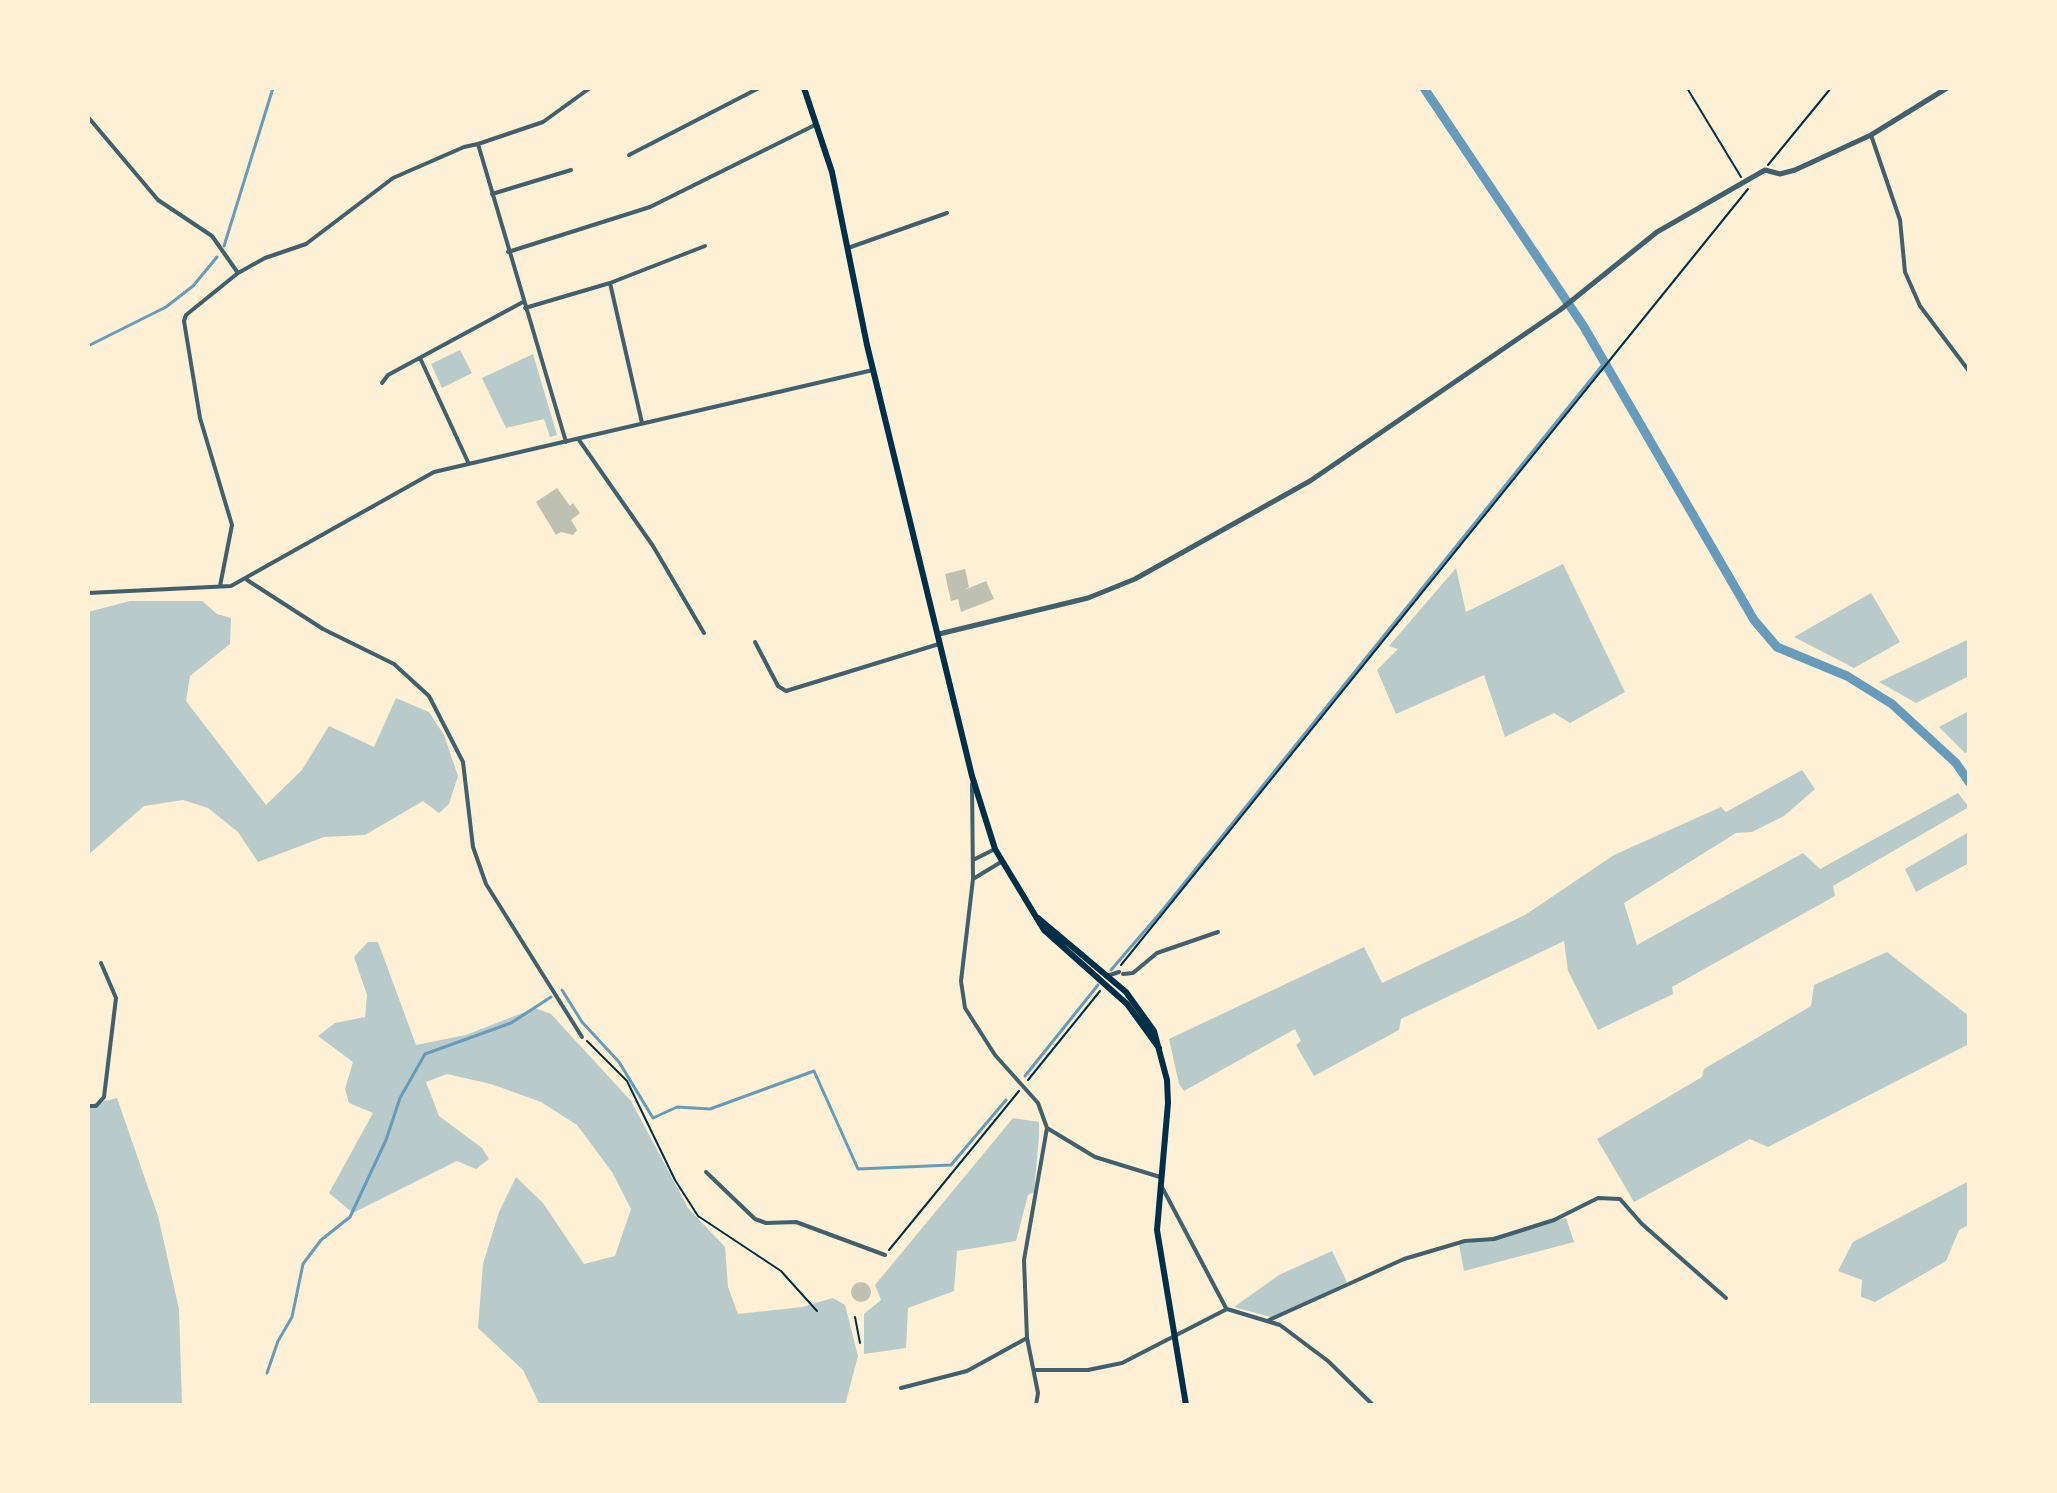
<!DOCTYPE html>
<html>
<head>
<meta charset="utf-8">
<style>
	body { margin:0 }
	#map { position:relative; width:2057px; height:1493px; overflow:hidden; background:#fdf0d5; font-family:Montserrat,sans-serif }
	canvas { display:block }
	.frame { position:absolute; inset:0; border:90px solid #fdf0d5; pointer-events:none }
</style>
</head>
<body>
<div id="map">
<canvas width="2057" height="1493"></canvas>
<div class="frame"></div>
</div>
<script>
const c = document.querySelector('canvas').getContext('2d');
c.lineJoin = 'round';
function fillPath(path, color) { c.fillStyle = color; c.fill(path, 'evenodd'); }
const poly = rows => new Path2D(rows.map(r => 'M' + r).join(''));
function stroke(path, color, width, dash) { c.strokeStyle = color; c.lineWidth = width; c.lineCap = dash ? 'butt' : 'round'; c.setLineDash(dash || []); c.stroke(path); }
fillPath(poly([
	[460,350,472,373,442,388,431,364],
	[533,354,557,435,550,437,544,419,506,428,482,378],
	[1563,564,1625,692,1570,723,1554,713,1505,737,1484,675,1396,714,1377,670,1398,649,1389,646,1456,568,1466,612],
	[1871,593,1900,642,1854,668,1794,637],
	[130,601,202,601,217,614,231,618,230,644,190,676,186,701,266,805,302,770,329,726,374,747,396,698,429,712,444,735,458,776,449,804,439,813,423,801,365,835,324,837,258,862,238,832,208,808,183,800,144,806,88,855,88,612],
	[1969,639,1969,676,1916,703,1879,682],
	[1969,711,1969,751,1965,753,1939,727],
	[1802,770,1815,789,1784,816,1752,832,1736,833,1624,903,1637,945,1803,853,1820,869,1958,793,1969,807,1833,886,1835,896,1672,987,1673,994,1598,1030,1568,971,1564,941,1401,1019,1399,1030,1314,1076,1296,1045,1301,1041,1295,1029,1184,1091,1179,1084,1169,1039,1364,947,1382,983,1525,915,1614,855,1721,807,1726,812],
	[1969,832,1969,863,1916,892,1905,869],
	[368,942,378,942,416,1045,466,1035,535,1008,551,1014,631,1101,688,1208,725,1247,728,1287,738,1314,802,1307,833,1298,845,1305,858,1356,845,1405,540,1405,523,1370,478,1328,483,1264,499,1212,516,1177,543,1203,584,1264,615,1256,631,1209,612,1172,577,1125,541,1102,491,1084,447,1074,426,1082,439,1116,482,1148,489,1159,476,1169,457,1161,353,1213,329,1193,373,1113,349,1103,345,1089,353,1062,318,1036,335,1023,365,1017,367,995,354,957],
	[1887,952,1969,1016,1969,1044,1768,1147,1750,1139,1634,1202,1597,1139,1702,1077,1704,1069,1811,1006,1814,985],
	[117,1098,158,1216,179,1309,182,1405,88,1405,88,1105],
	[1013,1118,1039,1122,1039,1136,1034,1192,1028,1195,1016,1241,957,1251,954,1291,908,1308,906,1348,864,1354,864,1314,881,1300,875,1285],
	[1969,1181,1969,1225,1959,1230,1946,1261,1875,1302,1861,1297,1862,1280,1838,1271,1853,1242],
	[1566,1218,1574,1242,1464,1271,1459,1245],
	[1332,1251,1347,1282,1274,1318,1234,1307,1279,1275]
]), '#b9caca');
stroke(poly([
	[224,246,273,88],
	[88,346,166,307,193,286,217,257],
	[1111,970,1161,912,1605,362],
	[562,990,582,1022,619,1062,653,1118,677,1107,710,1109,814,1071,858,1169,951,1165,1006,1100],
	[1025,1076,1098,985],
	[267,1373,278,1341,292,1317,303,1264,321,1240,350,1217,386,1140,400,1098,425,1054,511,1023,551,997]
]), '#669bbc', 3);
stroke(poly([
	[1424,88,1584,327,1754,620,1777,647,1847,676,1892,704,1956,763,1969,782]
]), '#669bbc', 9);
fillPath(poly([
	[557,488,570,506,573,503,580,513,571,520,577,530,573,535,561,532,556,535,536,502],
	[965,569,969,587,964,590,986,581,994,599,961,612,958,599,951,601,945,574],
	'851 1292a10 10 0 1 1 20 0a10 10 0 1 1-20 0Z'
]), '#bec0b2');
stroke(poly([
	[1687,88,1741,177],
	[1768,165,1831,88],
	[1121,965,1748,189],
	[587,1041,627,1081,675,1180,698,1216,781,1271,817,1311],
	[1028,1080,1100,991],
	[889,1250,1019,1091],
	[855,1317,860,1343]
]), '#003049', 2);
stroke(poly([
	[88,117,158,200,212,236,238,273],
	[1871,135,1900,220,1905,272,1920,306,1969,371],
	[629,155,759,88],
	[492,194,571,170],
	[848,248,947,213],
	[508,252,650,207,815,125],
	[610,283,642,423],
	[525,308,610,283,705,246],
	[420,358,468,462],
	[382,383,388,375,523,302],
	[579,440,653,546,704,633],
	[566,442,478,144,543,122,590,88],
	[247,580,323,629,394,664,429,696,463,762,473,847,486,884,582,1037],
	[220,586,232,525,200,418,184,321,186,315,238,273,265,258,306,244,393,178,464,147,478,144],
	[88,593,231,586,434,472,873,370],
	[755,642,778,686,786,691,939,644],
	[972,784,973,879,961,981,965,1008,995,1055,1038,1103,1047,1128,1024,1260,1027,1338,1038,1393,1036,1405],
	[973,860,995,849],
	[973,879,1001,862],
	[1123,974,1133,973,1157,953,1218,932],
	[1107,976,1119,972],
	[88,1106,96,1106,104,1097,116,998,101,963],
	[1047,1128,1095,1157,1160,1177],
	[706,1172,755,1219,766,1223,796,1222,885,1255],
	[1163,1189,1226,1308],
	[1269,1320,1404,1259,1465,1241,1494,1239,1554,1220,1598,1198,1620,1199,1642,1224,1726,1298],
	[1036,1370,1088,1370,1122,1363,1227,1309,1280,1325,1328,1361,1373,1405],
	[901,1388,967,1371,1027,1338]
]), '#3f606c', 4);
stroke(poly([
	[939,634,1088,598,1135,579,1310,481,1560,310,1657,232,1765,170,1780,174,1795,170,1871,135,1947,88]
]), '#3f606c', 5);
stroke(poly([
	[804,88,832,172,867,345,972,776,995,849,1044,930,1127,1004,1159,1048],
	[1038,918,1126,992,1154,1031,1167,1080,1168,1103,1157,1230,1186,1405]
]), '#003049', 6);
</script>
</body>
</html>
